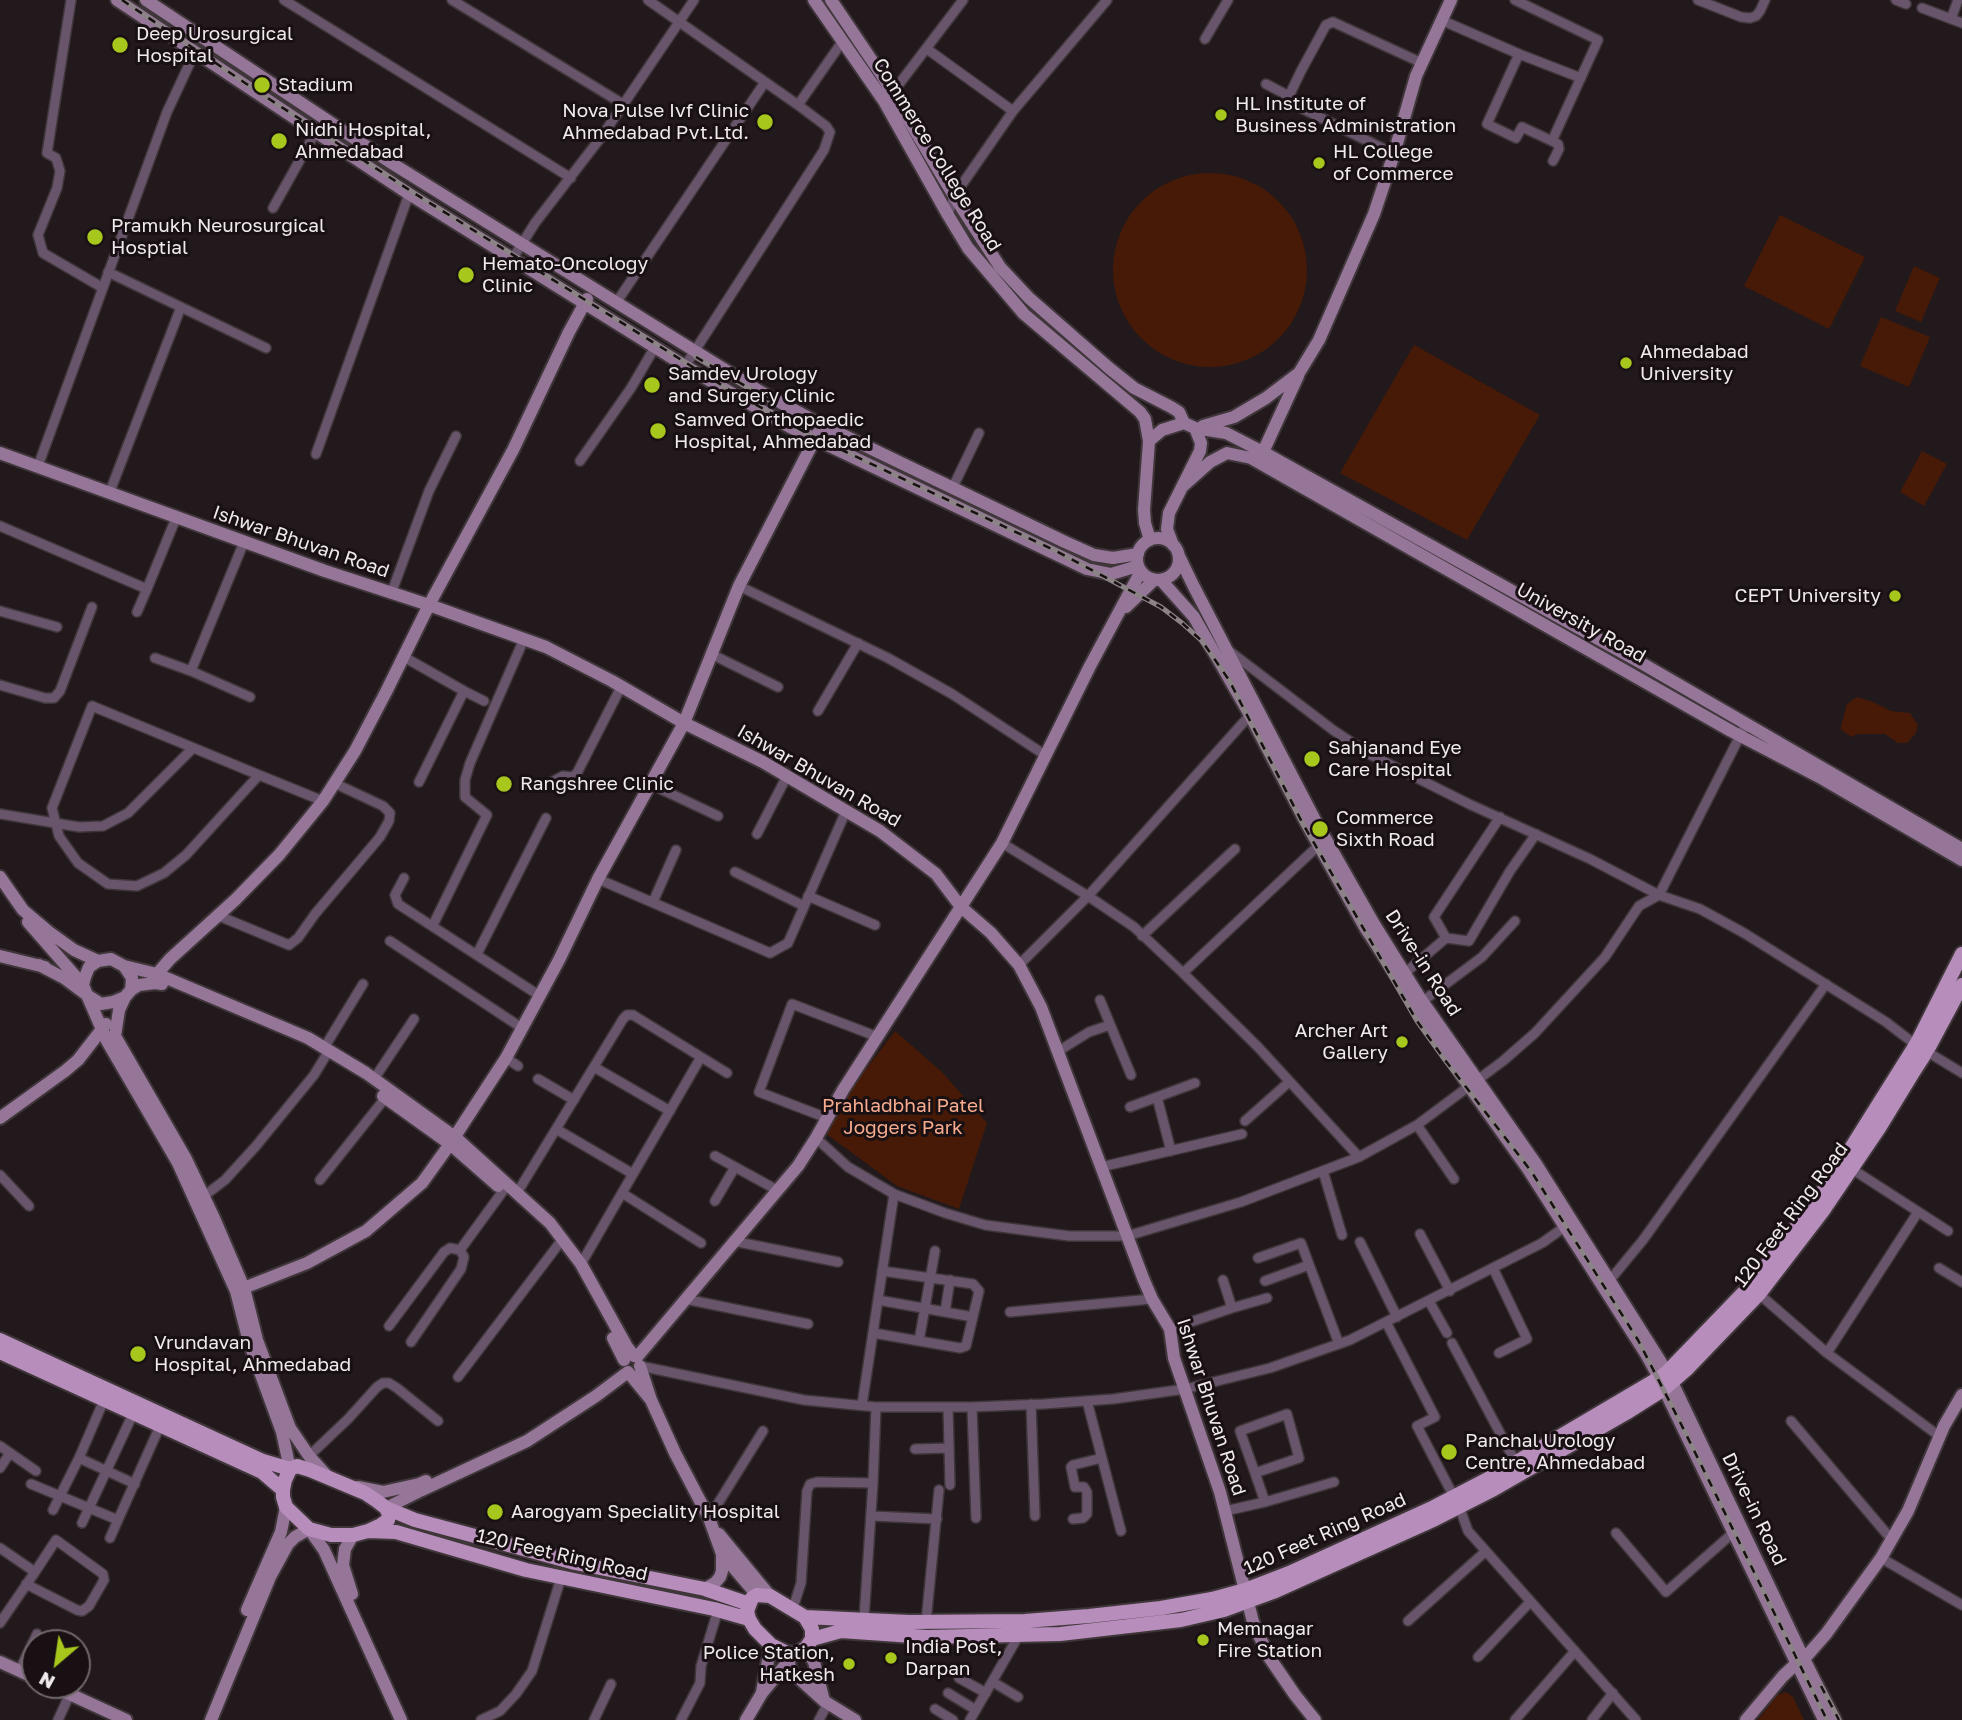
<!DOCTYPE html>
<html>
<head>
<meta charset="utf-8">
<style>
	body { margin:0 }
	#map { position:relative; width:1962px; height:1720px; overflow:hidden; background:#22191d; font-family:"Golos Text",sans-serif }
	canvas { display:block }
	.north { position:absolute; left:21px; top:1629px; width:70px; height:70px; box-sizing:border-box; background:#191014; border:2px solid #6f676b; border-radius:50%; rotate:209deg; font-size:19px; font-weight:700; line-height:28px; text-align:center; color:#f1eaed }
	.north::after { content:''; display:block; margin:auto; width:24px; height:32px; background:#a8c71c; clip-path:polygon(50% 0,100% 100%,50% 72%,0 100%) }
</style>
</head>
<body>
<div id="map">
<canvas width="1962" height="1720"></canvas>
<div class="north">N</div>
</div>
<script>
const c = document.querySelector('canvas').getContext('2d');
c.lineJoin = 'round';
function fillPath(path, color) { c.fillStyle = color; c.fill(path, 'evenodd'); }
const poly = rows => new Path2D(rows.map(r => 'M' + r).join(''));
function stroke(path, color, width, dash) { c.strokeStyle = color; c.lineWidth = width; c.lineCap = dash ? 'butt' : 'round'; c.setLineDash(dash || []); c.stroke(path); }
function label(font, color, halo, rows, align = 'center') {
  c.font = font + ' "Golos Text",sans-serif'; c.lineWidth = 6; c.setLineDash([]); c.textBaseline = 'middle'; c.strokeStyle = halo; c.fillStyle = color; for (const [text, x, y, turn = 0] of rows) {
    c.save(); c.translate(x, y); c.rotate((+turn || 0) * Math.PI / 180); c.textAlign = isNaN(turn) ? turn : align; if (halo) c.strokeText(text, 0, 0); c.fillText(text, 0, 0); c.restore();
  }
}
fillPath(poly([
	'1113 270a97 97 0 1 1 194 0a97 97 0 1 1-194 0Z',
	[1780,215,1865,257,1829,329,1744,286],
	[1914,266,1940,278,1921,322,1895,311],
	[1881,317,1930,337,1909,387,1860,366],
	[1414,345,1540,415,1467,540,1340,473],
	[1922,451,1947,464,1924,506,1900,492],
	[1857,697,1873,702,1891,711,1910,713,1918,725,1916,733,1907,743,1898,743,1885,734,1858,734,1852,737,1841,730,1841,726,1847,704],
	[895,1031,942,1072,987,1123,959,1209,897,1186,825,1133,857,1081],
	[1786,1692,1793,1697,1804,1720,1758,1720,1777,1695]
]), '#461a06');
const street = poly([
	[71,0,47,153,56,158,60,171,57,188,38,235,43,253,103,288],
	[284,0,571,178],
	[452,0,623,104],
	[648,0,798,105,826,126,830,132,824,150,685,366],
	[1698,0,1741,17,1750,18,1756,16,1760,11,1765,0],
	[1896,0,1906,4],
	[1922,8,1962,23],
	[1951,19,1958,0],
	[1441,20,1519,54,1487,124,1516,138,1522,127,1552,141,1598,40,1515,0],
	[1205,39,1228,0],
	[927,49,1013,111],
	[1519,54,1581,78],
	[1266,84,1287,95,1290,94,1301,71,1326,25,1333,22,1422,63],
	[890,96,963,0],
	[1287,101,1394,154],
	[798,105,842,42],
	[1552,141,1558,144,1559,149,1553,161],
	[273,208,315,133],
	[948,215,954,196,1013,111,1107,0],
	[513,258,535,223,602,136,694,0],
	[108,272,266,348],
	[616,303,765,82],
	[316,454,409,194],
	[580,461,631,388,655,347],
	[38,466,167,112,195,52],
	[953,487,979,433],
	[109,494,181,307],
	[0,526,147,589,176,518],
	[244,542,191,671,250,697],
	[739,586,888,658,952,694,1045,755],
	[391,594,429,491,456,436],
	[0,611,57,627],
	[137,612,147,589],
	[1228,650,1333,730,1369,754,1469,804,1590,859,1659,895,1700,909,1744,933,1886,1022,1916,1045],
	[711,654,778,687],
	[404,657,464,691,419,782],
	[155,658,191,671],
	[0,685,45,698,54,698,60,691,92,607],
	[464,691,484,701],
	[818,711,858,643],
	[259,775,186,855,164,873,137,886,108,884,78,863,59,836,52,808,92,706,259,775,323,801],
	[550,783,563,776,573,777,577,773,621,687],
	[650,784,718,816],
	[0,814,79,827,103,826,128,813,193,748],
	[757,834,787,776],
	[1002,843,1088,896,1134,927,1183,973,1258,1047,1359,1157],
	[735,872,804,906],
	[404,878,395,895,398,904,540,996],
	[598,879,770,953,788,943,846,811],
	[808,896,875,925],
	[653,902,676,850],
	[219,916,289,945,298,938,315,914,380,837,389,821,390,813,383,806,334,783],
	[433,925,487,815,465,797,465,780,470,763,524,639],
	[1142,936,1235,849],
	[1446,938,1469,941,1510,871,1536,834],
	[390,941,522,1028],
	[477,954,546,818],
	[1019,965,1088,896,1250,715],
	[1183,973,1319,845],
	[1405,973,1446,938,1434,917,1500,817],
	[1100,1000,1131,1075],
	[1423,1001,1482,957,1515,921],
	[324,1048,363,984],
	[1926,1051,1962,1073],
	[1057,1052,1089,1032,1110,1025],
	[701,1057,727,1073],
	[506,1058,518,1066],
	[594,1067,670,1111],
	[374,1079,414,1019],
	[538,1079,574,1100],
	[1157,1097,1171,1151],
	[1130,1107,1195,1083],
	[827,1118,759,1092,792,1004,878,1037],
	[1245,1121,1289,1082],
	[1417,1125,1454,1179],
	[556,1129,633,1174],
	[816,1138,848,1167,894,1194,945,1213,985,1225,1069,1236,1127,1236,1241,1202,1359,1157,1417,1125,1503,1061,1535,1033,1605,957,1639,906,1659,895,1746,724],
	[715,1156,777,1190],
	[1101,1167,1242,1134],
	[1852,1169,1948,1231],
	[1323,1171,1342,1235],
	[0,1175,29,1206],
	[320,1180,386,1097],
	[517,1193,623,1019,627,1015,633,1015,701,1057,622,1193],
	[204,1196,225,1180,256,1146,314,1075,325,1057],
	[715,1201,735,1167],
	[1420,1234,1450,1291],
	[733,1241,838,1262],
	[1360,1242,1397,1317],
	[460,1250,503,1191],
	[1258,1258,1301,1243,1339,1344],
	[581,1264,622,1193,701,1243],
	[1493,1268,1527,1339,1499,1353],
	[1939,1268,1962,1282],
	[1223,1280,1232,1308],
	[1610,1280,1643,1240,1826,984],
	[1265,1281,1309,1265],
	[1759,1294,1827,1353,1939,1436],
	[685,1299,808,1324],
	[878,1300,973,1317],
	[1429,1301,1447,1333],
	[945,1312,950,1280],
	[1010,1312,1152,1299],
	[1386,1322,1435,1417,1417,1426,1454,1497],
	[389,1326,444,1252,450,1248,460,1250],
	[1170,1329,1232,1308,1267,1298],
	[873,1333,960,1348,966,1346,979,1291,973,1284,882,1271],
	[919,1341,935,1251],
	[411,1342,461,1269,464,1257,460,1250],
	[1452,1343,1516,1463],
	[1827,1353,1918,1212],
	[640,1366,804,1400,876,1407,972,1407,1044,1404,1113,1399,1185,1389,1270,1368,1350,1340,1542,1243,1566,1226],
	[458,1377,558,1245],
	[1087,1401,1121,1531],
	[1031,1404,1035,1516],
	[862,1405,894,1194],
	[948,1407,950,1485],
	[972,1407,976,1518],
	[1791,1421,1892,1540],
	[0,1446,36,1471],
	[915,1449,949,1448],
	[309,1456,348,1419,377,1387,383,1383,389,1383,397,1388,438,1421],
	[79,1458,135,1484],
	[0,1468,10,1453],
	[873,1483,876,1407],
	[31,1484,118,1520,160,1426],
	[1265,1502,1334,1482],
	[1459,1506,1468,1531,1636,1720],
	[53,1510,79,1458,104,1400],
	[1225,1511,1265,1502,1255,1473,1299,1458,1287,1414,1240,1431,1255,1473],
	[872,1516,937,1519],
	[709,1518,763,1431],
	[1073,1519,1083,1518,1087,1514,1087,1492,1084,1487,1075,1487,1071,1467,1073,1465,1102,1458],
	[82,1523,133,1414],
	[1616,1533,1666,1592,1734,1532],
	[110,1538,118,1520],
	[0,1548,35,1572,0,1623],
	[1881,1558,1962,1605],
	[26,1584,77,1610,82,1611,89,1606,104,1580,103,1574,56,1540,35,1572],
	[793,1608,801,1583,807,1491,810,1484,817,1482,873,1483,864,1619],
	[1408,1621,1486,1551],
	[926,1622,939,1490],
	[1478,1657,1530,1602],
	[19,1671,37,1634],
	[959,1678,986,1693],
	[993,1682,1018,1697],
	[948,1693,976,1710],
	[935,1709,953,1720],
	[58,1720,70,1694],
	[481,1720,500,1711,516,1694,532,1671,561,1578],
	[594,1720,611,1684],
	[681,1720,700,1683,701,1666,718,1610],
	[819,1720,828,1703],
	[970,1720,1019,1635],
	[1515,1720,1575,1651],
	[1592,1720,1613,1693]
]);
const secondary = poly([
	[117,0,409,194,685,366,790,427,1087,569,1111,574,1138,566],
	[146,0,393,164,761,392,822,425,1065,542,1094,555,1113,558,1138,554],
	[814,0,884,101,948,215,968,248,1024,314,1140,412,1145,419,1149,441],
	[831,0,881,74,954,196,1000,267,1029,298,1109,368,1134,388,1171,407,1179,412,1184,423],
	[1203,426,1234,417,1266,398,1299,373,1319,340,1374,214,1394,154,1416,76,1451,0],
	[1195,428,1226,433,1263,452,1643,664,1962,849],
	[1263,452,1298,376],
	[0,453,325,571,429,605,546,647,612,681,684,723,763,762,880,831,936,874,961,907,991,933,1019,965,1041,1007,1143,1278,1152,1299,1170,1329,1174,1358,1220,1492,1253,1622,1269,1657,1295,1695,1315,1720],
	[1183,486,1210,462,1227,453,1251,458,1731,731,1823,779,1962,860],
	'1137 559a21 21 0 1 1 42 0a21 21 0 1 1-42 0Z',
	[1150,540,1145,523,1144,510,1149,441,1162,430,1184,423,1195,428,1201,443,1200,451,1169,513,1167,529,1173,545],
	[1179,556,1193,585,1316,822,1374,924,1420,998,1536,1164,1667,1372],
	[1161,580,1194,617,1250,715,1308,826,1366,929,1469,1086,1528,1169,1646,1354,1659,1378],
	[1126,607,1154,580],
	[0,877,23,910,49,932,74,950,98,961],
	[28,922,83,985],
	[0,956,45,967],
	[111,959,124,966,132,978,131,990,125,997,113,1002,101,1004,87,995,83,985,85,977,89,967,98,961,111,959],
	[39,965,64,978,87,995,107,1041,178,1163,236,1291,249,1342,282,1432,290,1469],
	[124,966,157,974,308,1038,366,1073,455,1137,550,1223,581,1264,627,1347,634,1356],
	[155,983,157,974,170,959,235,900,279,855,323,801,355,751,386,692,429,605,513,450,569,332,587,299],
	[131,990,139,985,155,983,162,984],
	[125,997,119,1010,115,1036,186,1159,214,1218,244,1288,257,1340,290,1428,309,1456,328,1477],
	[383,1096,450,1144,498,1186],
	[0,1118,65,1071,78,1060,106,1024],
	[236,1291,307,1263,366,1231,422,1183,450,1144,506,1058,559,960,598,879,684,723,739,586,818,433],
	[613,1338,624,1360],
	[637,1357,798,1166,816,1138,843,1090,1002,843,1090,666,1141,571],
	[640,1366,651,1400,675,1453,709,1518,722,1554,757,1595],
	[1672,1382,1801,1653],
	[1664,1389,1794,1658],
	[358,1487,383,1492,419,1484,426,1481],
	[386,1508,422,1490,527,1441,596,1396,628,1372,651,1400],
	[719,1534,770,1596],
	[705,1589,715,1583,720,1577,722,1571,722,1554],
	[352,1594,343,1565,345,1549,353,1535],
	[247,1610,281,1532,286,1507],
	[806,1648,814,1662,824,1701],
	[1804,1659,1826,1634,1881,1558,1908,1511,1944,1426,1962,1395],
	[0,1662,35,1678],
	[788,1662,792,1672,824,1701,855,1720],
	[1806,1663,1799,1668,1794,1658,1801,1653,1814,1679,1835,1720],
	[1799,1668,1824,1720],
	[50,1685,126,1720],
	[762,1692,771,1645],
	[211,1720,270,1577,288,1544,295,1537,309,1529,324,1550,401,1720],
	[746,1720,762,1693,792,1657],
	[1746,1720,1783,1676,1797,1663]
]);
const primary = poly([
	[1919,1039,1962,954],
	[1930,1045,1962,985],
	[0,1340,263,1461,290,1469],
	[0,1352,262,1472,283,1490],
	[1667,1372,1750,1286,1813,1206,1838,1169,1912,1051],
	[1672,1382,1667,1372,1659,1378,1664,1389,1672,1382,1687,1369,1759,1294,1822,1212,1879,1128,1912,1074,1923,1057,1926,1051,1930,1045,1919,1039,1912,1051,1923,1057],
	[386,1508,415,1520,531,1551,575,1563,705,1589,749,1604],
	[368,1531,381,1525,388,1520,389,1514,386,1508,377,1501,365,1493,310,1470,297,1466,290,1469,285,1480,283,1490,283,1497,286,1507,309,1529,331,1535,353,1535,368,1531,396,1532,526,1570,714,1609,749,1619],
	[757,1595,770,1596,805,1617,812,1629,812,1639,806,1648,795,1654,787,1653,771,1645,755,1629,749,1619,747,1611,752,1598,757,1595],
	[805,1617,909,1622,1025,1621,1089,1616,1161,1608,1212,1599,1245,1590,1289,1573,1434,1507,1486,1480,1659,1378],
	[812,1639,841,1631,927,1637,1060,1634,1181,1620,1224,1610,1273,1592,1435,1519,1494,1489,1626,1413,1664,1389]
]);
stroke(street, '#3f363a', 12);
stroke(secondary, '#3f363a', 16);
stroke(primary, '#3f363a', 18);
stroke(street, '#69556b', 9);
stroke(secondary, '#957598', 12);
stroke(primary, '#b78ebb', 14);
const rail = poly([
	[122,0,263,95,417,195,728,389,810,435,1056,551,1161,607,1182,623,1202,641,1229,680,1303,824,1417,1021,1445,1060,1531,1171,1638,1340,1680,1422,1827,1720],
	[696,357,769,400],
	[1821,1686,1839,1720]
]);
stroke(rail, '#8b8386', 5);
stroke(rail, '#191014', 2.5, [8]);
for (const [x, y, r, color] of [
	[120,45,9,"#a8c71c"],
	[262,85,9,"#a8c71c"],
	[1221,115,7,"#a8c71c"],
	[765,122,9,"#a8c71c"],
	[279,141,9,"#a8c71c"],
	[1319,163,7,"#a8c71c"],
	[95,237,9,"#a8c71c"],
	[466,275,9,"#a8c71c"],
	[1626,363,7,"#a8c71c"],
	[652,385,9,"#a8c71c"],
	[658,431,9,"#a8c71c"],
	[1895,596,7,"#a8c71c"],
	[1312,759,9,"#a8c71c"],
	[504,784,9,"#a8c71c"],
	[1320,829,9,"#a8c71c"],
	[1402,1042,7,"#a8c71c"],
	[138,1354,9,"#a8c71c"],
	[1449,1452,9,"#a8c71c"],
	[495,1512,9,"#a8c71c"],
	[1203,1640,7,"#a8c71c"],
	[891,1658,7,"#a8c71c"],
	[849,1664,7,"#a8c71c"]
]) { const dot = new Path2D(); dot.arc(x, y, r, 0, 2 * Math.PI); c.fillStyle = color; c.fill(dot); stroke(dot, '#191014', 2.5); }
label('19px', '#f1eaed', '#191014', [
	["Deep Urosurgical",136,34],
	["Hospital",136,56],
	["Stadium",278,85],
	["HL Institute of",1235,104],
	["Business Administration",1235,126],
	["Nova Pulse Ivf Clinic",749,111,"right"],
	["Ahmedabad Pvt.Ltd.",749,133,"right"],
	["Nidhi Hospital,",295,130],
	["Ahmedabad",295,152],
	["HL College",1333,152],
	["of Commerce",1333,174],
	["Pramukh Neurosurgical",111,226],
	["Hosptial",111,248],
	["Hemato-Oncology",482,264],
	["Clinic",482,286],
	["Ahmedabad",1640,352],
	["University",1640,374],
	["Samdev Urology",668,374],
	["and Surgery Clinic",668,396],
	["Samved Orthopaedic",674,420],
	["Hospital, Ahmedabad",674,442],
	["CEPT University",1881,596,"right"],
	["Sahjanand Eye",1328,748],
	["Care Hospital",1328,770],
	["Rangshree Clinic",520,784],
	["Commerce",1336,818],
	["Sixth Road",1336,840],
	["Archer Art",1388,1031,"right"],
	["Gallery",1388,1053,"right"],
	["Vrundavan",154,1343],
	["Hospital, Ahmedabad",154,1365],
	["Panchal Urology",1465,1441],
	["Centre, Ahmedabad",1465,1463],
	["Aarogyam Speciality Hospital",511,1512],
	["Memnagar",1217,1629],
	["Fire Station",1217,1651],
	["India Post,",905,1647],
	["Darpan",905,1669],
	["Police Station,",835,1653,"right"],
	["Hatkesh",835,1675,"right"]
], 'left');
label('19px', '#f1eaed', '#191014', [
	["Commerce College Road",937,155,58],
	["Ishwar Bhuvan Road",301,542,19],
	["University Road",1581,623,29],
	["Ishwar Bhuvan Road",819,776,30],
	["Drive-in Road",1423,963,57],
	["120 Feet Ring Road",1791,1215,-53],
	["Ishwar Bhuvan Road",1211,1407,72],
	["Drive-in Road",1754,1509,64],
	["120 Feet Ring Road",1325,1534,-24],
	["120 Feet Ring Road",562,1555,13]
]);
label('19px', '#f8ac8e', '#191014', [
	["Prahladbhai Patel",903,1106],
	["Joggers Park",903,1128]
]);
</script>
</body>
</html>
